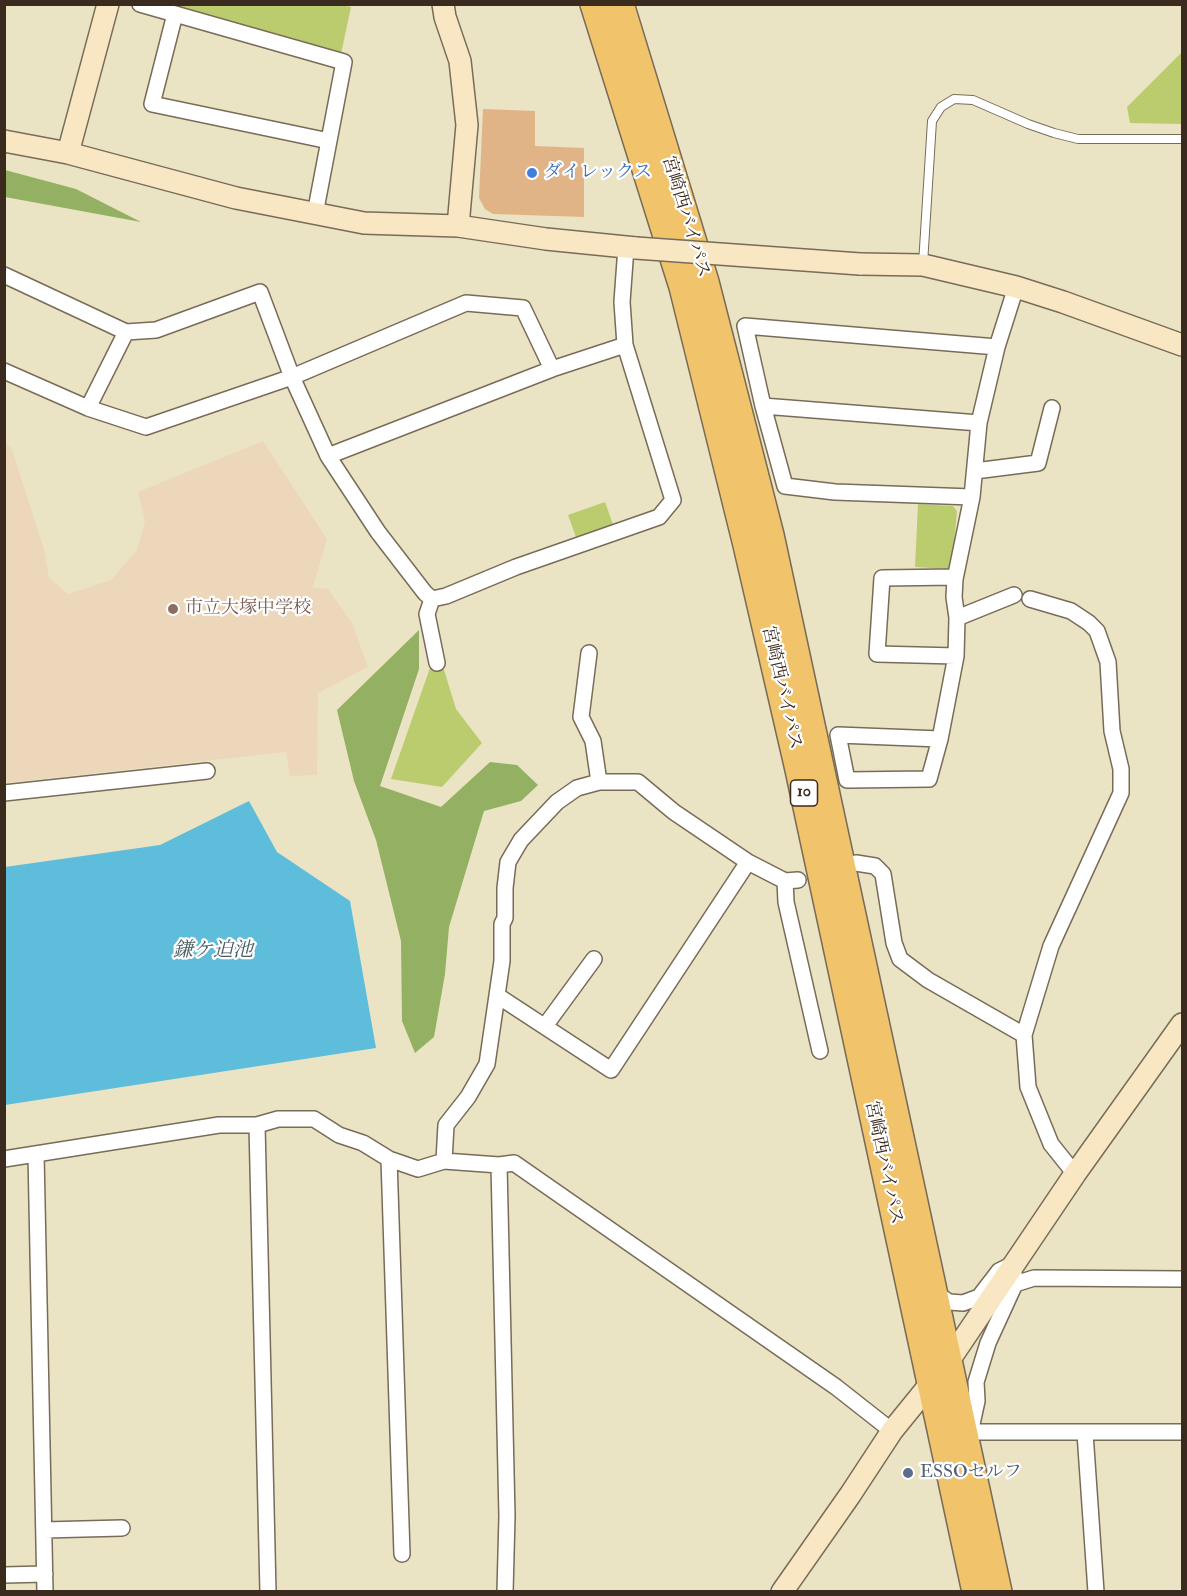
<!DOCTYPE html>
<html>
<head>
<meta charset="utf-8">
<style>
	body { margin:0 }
	#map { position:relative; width:1187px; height:1596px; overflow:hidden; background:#eae4c4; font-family:"IM FELL Double Pica",serif }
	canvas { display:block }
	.frame { position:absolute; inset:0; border:6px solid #3b2a1e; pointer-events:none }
</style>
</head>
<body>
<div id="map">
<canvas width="1187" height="1596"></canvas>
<div class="frame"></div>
</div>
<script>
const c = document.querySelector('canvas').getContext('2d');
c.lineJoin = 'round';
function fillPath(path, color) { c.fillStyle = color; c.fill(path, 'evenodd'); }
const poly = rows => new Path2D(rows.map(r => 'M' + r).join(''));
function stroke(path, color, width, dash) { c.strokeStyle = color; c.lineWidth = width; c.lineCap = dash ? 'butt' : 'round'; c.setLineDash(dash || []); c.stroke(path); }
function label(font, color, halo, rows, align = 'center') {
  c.font = font + ' "IM FELL Double Pica","Noto Serif JP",serif'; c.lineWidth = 4.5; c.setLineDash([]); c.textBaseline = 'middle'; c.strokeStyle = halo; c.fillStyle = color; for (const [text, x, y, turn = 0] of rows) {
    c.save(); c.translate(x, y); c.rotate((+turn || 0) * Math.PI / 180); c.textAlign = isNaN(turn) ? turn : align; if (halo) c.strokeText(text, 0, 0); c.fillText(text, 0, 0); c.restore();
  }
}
fillPath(poly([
	[263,441,327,539,313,587,328,589,352,623,368,667,318,693,317,775,290,776,286,752,5,783,5,444,11,447,44,549,49,578,68,594,111,580,137,550,145,521,138,492]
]), '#ecd7ba');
fillPath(poly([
	[336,4,351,7,341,54,173,5],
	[1181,53,1182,124,1130,123,1127,107],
	[605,502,614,527,577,540,568,515],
	[918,504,953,506,957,511,952,566,947,569,915,567],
	[441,660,456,709,482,743,442,787,391,779,431,665]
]), '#bbcc6f');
fillPath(poly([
	[5,170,76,189,141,222,5,197],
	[419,630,419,669,380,786,441,807,490,762,517,765,538,785,521,801,484,811,449,927,445,974,434,1037,415,1053,402,1021,401,941,376,840,354,781,337,710]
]), '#94b062');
fillPath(poly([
	[249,801,277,852,350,901,376,1048,5,1105,5,867,160,845]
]), '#5dbddb');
fillPath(poly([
	[483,109,535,111,535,146,584,148,584,217,493,214,485,209,479,198]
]), '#e0b486');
const lane = poly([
	[923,264,932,121,941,107,954,99,973,100,1028,124,1054,133,1078,139,1182,139]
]);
const street = poly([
	[140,4,344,62,315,214],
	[175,14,152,104,329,141],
	[4,275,126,332,156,330,260,292,292,377,328,456,378,532,425,593,432,599,446,596,516,567,659,517,673,500,625,345,622,302,626,247],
	[4,371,88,408,146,427,292,377,466,303,523,308,552,369],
	[763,406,979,423],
	[88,408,126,332],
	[328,456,552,369,625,345],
	[975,471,1038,463,1052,408],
	[972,497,835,492,785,486,763,406,745,326,997,347],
	[955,577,882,578,877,654,956,656],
	[432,599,427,614,437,663],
	[1030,599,1071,611,1089,623,1097,631,1108,662,1112,731,1121,769,1121,793,1051,946,1024,1035,1028,1087,1051,1144,1075,1174],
	[957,618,1014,595],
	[589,653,581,717,593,741,599,782],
	[940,739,838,735,847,780,929,779,940,739,956,656,957,618,954,597,955,579,972,497,979,423,997,347,1016,287],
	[4,793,207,771],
	[856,863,875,866,883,874,894,943,900,959,928,980,1024,1035],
	[785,881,786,902,820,1051],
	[498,996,611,1070,748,862],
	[545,1026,594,959],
	[257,1125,268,1592],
	[36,1154,45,1592],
	[4,1159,219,1125,257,1125,278,1119,314,1119,339,1135,363,1143,389,1159,418,1169,444,1161,499,1165,514,1163,836,1387,892,1431],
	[389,1159,402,1554],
	[444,1161,446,1125,468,1097,487,1064,502,961,502,924,505,918,505,888,508,862,521,840,557,802,577,788,599,782,638,782,674,812,748,862,785,881,798,880],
	[499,1165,507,1516,505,1592],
	[1015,1284,1034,1278,1182,1279],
	[934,1292,949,1302,963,1303,979,1297,999,1271,1013,1264,1015,1284,988,1343,976,1382,977,1401,970,1433],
	[970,1432,1182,1432],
	[1085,1433,1096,1592],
	[44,1530,122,1528],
	[4,1575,45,1574]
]);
const secondary = poly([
	[443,4,445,17,460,61,467,125,458,226],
	[4,141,68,153,236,198,364,223,458,226,546,239,636,248],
	[68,153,108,4],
	[860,264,923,265,1016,287,1063,302,1182,345],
	[782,1592,850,1495,892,1431,948,1362,1075,1174,1182,1024]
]);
const highway = poly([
	[594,4,683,287,747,545,798,765,976,1592],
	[620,4,705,282,770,535,998,1592]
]);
stroke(lane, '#786b58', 10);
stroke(street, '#786b58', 18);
stroke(secondary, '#786b58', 24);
stroke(highway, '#786b58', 30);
stroke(lane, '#fff', 8);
stroke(street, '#fff', 15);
stroke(secondary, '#f9e7c3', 21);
stroke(highway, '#f1c36a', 27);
const secondaryBridge = poly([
	[636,248,860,264]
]);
stroke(secondaryBridge, '#786b58', 24, []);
stroke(secondaryBridge, '#f9e7c3', 21);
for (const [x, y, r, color] of [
	[532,173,6,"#3f7fe0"],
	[173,609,6,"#8d6e63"],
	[908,1473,6,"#5c6f8a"]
]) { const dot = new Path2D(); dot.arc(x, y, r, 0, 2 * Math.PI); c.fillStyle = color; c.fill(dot); stroke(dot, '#fff', 2); }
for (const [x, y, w] of [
	[804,793,27]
]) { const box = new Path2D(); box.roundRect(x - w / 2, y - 13, w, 26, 4.5); c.fillStyle = '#fff'; c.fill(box); stroke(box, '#3b2a1e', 1.5); }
label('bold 16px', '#3b2a1e', null, [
	["10",804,793]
]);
label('18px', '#366cbe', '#fff', [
	["ダイレックス",544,173]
], 'left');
label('18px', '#3b2a1e', '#fff', [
	["宮崎西バイパス",685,217,73],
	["宮崎西バイパス",781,688,77],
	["宮崎西バイパス",883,1163,78]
]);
label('18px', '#785e54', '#fff', [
	["市立大塚中学校",185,609]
], 'left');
label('18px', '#4e5e75', '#fff', [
	["ESSOセルフ",920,1473]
], 'left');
label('italic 20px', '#475d60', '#fff', [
	["鎌ケ迫池",213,952]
]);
</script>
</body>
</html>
